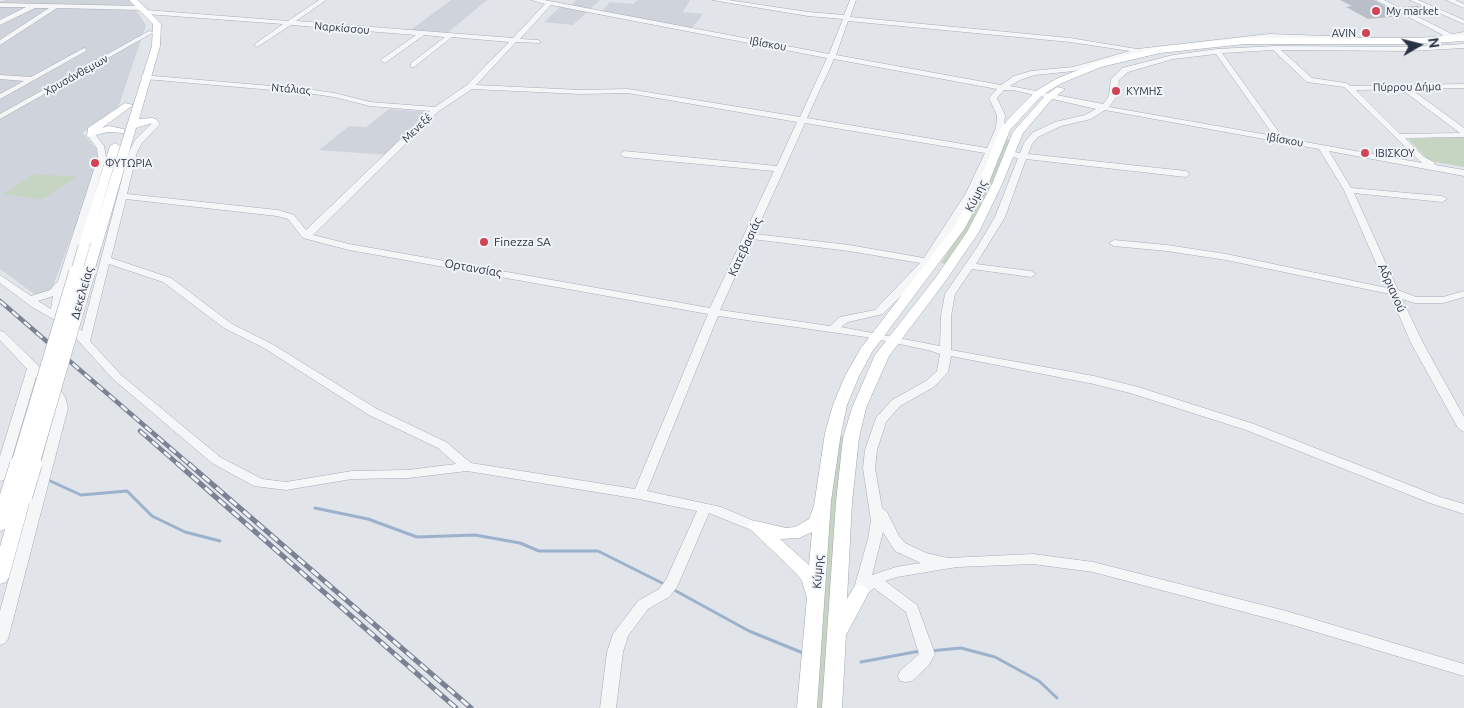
<!DOCTYPE html>
<html>
<head>
<meta charset="utf-8">
<style>
	body { margin:0 }
	#map { position:relative; width:1464px; height:708px; overflow:hidden; background:#e1e5ea; font-family:Ubuntu,sans-serif }
	canvas { display:block }
	.north { position:absolute; left:1394px; top:20px; width:50px; height:50px; -webkit-text-stroke:4px #f1f4f8; paint-order:stroke; rotate:82deg; font-size:14px; font-weight:700; line-height:20px; text-align:center; color:#293243 }
	.north::after { content:''; display:block; margin:auto; width:18px; height:22px; background:#293243; clip-path:polygon(50% 0,100% 100%,50% 72%,0 100%) }
</style>
</head>
<body>
<div id="map">
<canvas width="1464" height="708"></canvas>
<div class="north">N</div>
</div>
<script>
const c = document.querySelector('canvas').getContext('2d');
c.lineJoin = 'round';
function fillPath(path, color) { c.fillStyle = color; c.fill(path, 'evenodd'); }
const poly = rows => new Path2D(rows.map(r => 'M' + r).join(''));
function stroke(path, color, width, dash) { c.strokeStyle = color; c.lineWidth = width; c.lineCap = dash ? 'butt' : 'round'; c.setLineDash(dash || []); c.stroke(path); }
function label(font, color, halo, rows, align = 'center') {
  c.font = font + ' Ubuntu,sans-serif'; c.lineWidth = 4; c.setLineDash([]); c.textBaseline = 'middle'; c.strokeStyle = halo; c.fillStyle = color; for (const [text, x, y, turn = 0] of rows) {
    c.save(); c.translate(x, y); c.rotate((+turn || 0) * Math.PI / 180); c.textAlign = isNaN(turn) ? turn : align; if (halo) c.strokeText(text, 0, 0); c.fillText(text, 0, 0); c.restore();
  }
}
fillPath(poly([
	[6,0,129,0,146,25,118,108,82,133,102,155,52,289,40,294,34,294,0,269,0,2],
	[451,0,487,0,446,34,408,32],
	[576,0,600,0,573,25,544,22,563,4,571,5],
	[637,0,690,0,683,12,703,14,691,29,601,12,610,2,634,4],
	[389,109,429,112,386,155,319,150,349,126,366,127]
]), '#cfd4dc');
fillPath(poly([
	[1464,137,1464,167,1429,161,1408,139],
	[1005,139,1010,140,993,184,968,231,946,264,941,263,977,206],
	[34,174,77,177,42,199,3,194],
	[839,435,845,437,824,708,815,708,830,500]
]), '#c6d4c2');
stroke(poly([
	[46,479,81,495,127,491,152,516,185,532,220,541],
	[315,508,368,519,417,537,475,535,520,543,539,551,598,551,664,584],
	[676,591,749,631,803,653],
	[930,651,961,648,995,657,1039,681,1057,698],
	[861,662,920,651]
]), '#9cb1cb', 3);
fillPath(poly([
	[1340,0,1374,0,1402,16,1368,19,1346,7,1352,6],
	[1418,6,1435,13,1417,15,1403,7]
]), '#b9bec8');
const minor = poly([
	[319,0,326,0,296,21,513,38,545,4,531,0,544,0,829,54,843,19,808,16,712,0,728,0,808,12,844,15,850,0,856,0,850,17,1070,38,1137,49,1269,34,1357,37,1360,39,1357,41,1269,38,1177,47,1141,52,1074,71,1035,75,1020,80,1010,86,1103,104,1109,96,1111,79,1122,68,1173,55,1217,49,1275,46,1410,47,1464,44,1464,48,1410,51,1281,50,1312,78,1346,83,1351,86,1464,84,1464,88,1411,89,1464,128,1464,137,1405,138,1424,157,1434,162,1435,165,1464,170,1464,176,1329,151,1351,188,1442,196,1447,199,1442,202,1354,193,1398,290,1416,297,1443,297,1464,291,1464,297,1443,303,1415,303,1402,299,1423,343,1464,417,1464,432,1458,428,1411,343,1390,294,1226,260,1167,251,1114,246,1109,243,1114,240,1167,245,1226,254,1387,288,1344,190,1319,149,1105,110,1091,119,1061,126,1038,137,1032,144,1028,154,1186,171,1190,174,1186,177,1026,159,1005,217,976,264,1031,271,1036,274,1031,277,972,269,955,294,951,316,951,350,1094,376,1138,387,1254,424,1440,497,1464,504,1464,514,1430,503,1246,430,1130,393,1094,384,951,356,948,372,934,387,900,406,886,422,877,450,875,468,882,508,887,512,899,536,905,543,926,553,948,558,1033,554,1093,562,1286,611,1464,664,1464,676,1286,623,1093,572,1033,564,957,567,897,577,885,581,917,605,935,654,929,665,912,681,906,682,900,681,898,676,900,671,919,654,906,612,874,588,865,596,860,598,855,596,853,592,868,539,871,521,863,468,865,450,876,418,892,400,926,381,937,371,940,354,928,350,866,337,718,316,647,491,721,507,761,524,763,527,761,530,756,532,709,513,677,587,669,597,648,609,628,636,623,652,616,708,600,708,607,652,613,634,638,601,659,589,666,580,697,511,639,499,467,471,408,478,352,479,286,490,254,486,212,463,113,379,64,325,32,307,0,283,0,275,31,296,50,290,58,281,98,157,97,148,87,135,88,133,94,133,104,146,106,157,68,282,65,286,61,305,62,315,72,321,82,331,129,152,135,140,151,124,149,121,150,119,156,119,160,124,142,143,137,152,127,194,278,210,294,215,306,230,430,111,370,106,334,97,307,93,145,79,141,77,142,75,307,89,334,93,370,102,435,107,467,85,509,42,452,37,414,67,411,67,411,63,445,37,424,35,385,63,381,61,382,59,416,35,291,25,257,47,255,46,255,44,283,24,146,14,143,12,146,10,288,21,319,0],
	[551,5,754,44,827,58,800,117,628,89,581,90,476,85,516,42,540,43,540,41,538,40,520,39,551,5],
	[848,21,1070,42,1130,51,1073,67,1031,71,1014,76,1001,85,836,55,848,21],
	[1273,50,1307,82,1344,87,1422,163,1283,138,1222,53,1273,50],
	[1216,54,1274,136,1109,107,1117,96,1119,80,1128,72,1173,59,1216,54],
	[834,59,997,89,989,98,997,115,996,128,987,148,807,118,834,59],
	[472,89,581,94,628,93,797,122,777,166,624,151,620,154,624,157,774,171,710,308,349,244,313,235,439,111,472,89],
	[1401,89,1460,133,1400,134,1356,90,1401,89],
	[1004,90,1013,90,1096,109,1085,115,1055,122,1032,133,1024,143,1020,153,1009,151,1005,154,1006,156,1018,158,995,217,978,246,945,294,941,316,940,346,841,327,848,322,883,314,922,275,944,245,976,193,1004,128,1005,115,997,98,1004,90],
	[805,123,985,153,966,193,924,258,849,245,755,234,805,123],
	[126,199,277,216,288,219,303,238,349,250,708,314,635,489,471,463,446,442,377,409,272,344,232,324,171,278,111,258,126,199],
	[752,239,849,251,920,263,875,310,840,317,830,326,720,310,752,239],
	[109,264,163,282,224,328,264,348,369,415,438,448,456,464,408,470,352,471,286,482,262,479,220,457,121,375,90,341,109,264],
	[53,296,51,309,38,301,53,296],
	[883,532,895,551,921,563,896,567,872,575,883,532],
	[1376,0,1384,0,1452,34,1464,32,1464,36,1453,39,1441,38,1441,36,1443,35,1376,0],
	[1410,0,1418,0,1464,20,1464,24,1410,0],
	[1446,0,1455,0,1464,4,1464,8,1446,0],
	[0,3,141,6,144,8,141,10,57,8,0,45,0,40,49,8,35,8,0,25,0,20,26,7,0,7,0,3],
	[149,31,154,32,0,119,0,114,149,31],
	[84,48,86,49,86,51,0,99,0,94,24,81,0,79,0,75,31,77,84,48],
	[0,331,4,332,57,384,65,397,68,408,8,639,5,643,0,645,0,611,56,408,48,389,36,377,6,477,5,480,0,481,0,456,27,369,0,340,0,331]
]);
const major = poly([
	[129,0,138,0,161,24,160,46,139,119,153,118,158,121,136,128,102,245,96,249,90,245,84,250,78,246,110,146,115,143,120,146,97,221,152,46,153,24,129,0],
	[1464,35,1464,41,1416,44,1245,44,1160,53,1101,67,1062,83,1042,95,1010,130,989,182,965,228,872,352,859,376,847,405,841,433,831,501,817,708,797,708,807,598,802,581,796,573,748,527,750,523,756,521,786,528,795,527,809,519,814,506,825,433,833,405,845,376,861,348,954,227,979,182,1000,129,1013,114,1036,91,1056,79,1095,63,1160,47,1245,38,1416,38,1464,35],
	[812,532,809,565,780,539,799,538,812,532],
	[1057,87,1065,89,1051,100,1023,133,1002,184,979,232,944,283,889,356,866,408,859,438,852,502,847,599,854,587,860,585,866,587,869,592,846,635,842,708,822,708,836,502,843,438,852,408,875,355,936,277,967,232,992,184,1013,132,1045,96,1057,87],
	[125,103,133,105,102,128,108,126,124,129,124,133,108,132,87,137,88,128,125,103],
	[23,491,29,493,31,497,9,577,6,582,0,584,0,547,5,529,0,531,0,499,2,495,8,493,15,497,17,493,23,491]
]);
stroke(minor, '#a6acb5', 1);
stroke(major, '#a0a8b6', 1);
fillPath(minor, '#f4f6f8');
fillPath(major, '#fff');
const railFar1 = poly([
	[0,301,190,465],
	[140,431,179,465]
]);
const rail = poly([
	[178,464,456,708],
	[189,464,471,708]
]);
stroke(railFar1, '#7a8394', 4.5);
stroke(rail, '#7a8394', 5);
stroke(railFar1, '#f1f4f8', 2.5, [8]);
stroke(rail, '#f1f4f8', 3, [9]);
const majorBridgeFar2 = poly([
	[76,273,84,246],
	[88,273,96,245]
]);
const majorBridgeFar1 = poly([
	[18,465,76,272],
	[32,465,88,272]
]);
const majorBridge = poly([
	[23,497,33,464],
	[8,499,19,464]
]);
stroke(majorBridgeFar2, '#a0a8b6', 12, []);
stroke(majorBridgeFar1, '#a0a8b6', 15, []);
stroke(majorBridge, '#a0a8b6', 19, []);
stroke(majorBridgeFar2, '#fff', 11);
stroke(majorBridgeFar1, '#fff', 14);
stroke(majorBridge, '#fff', 18);
for (const [x, y, r, color] of [
	[1376,11,5,"#d14455"],
	[1366,33,5,"#d14455"],
	[1116,91,5,"#d14455"],
	[1365,153,5,"#d14455"],
	[95,163,5,"#d14455"],
	[484,242,5,"#d14455"]
]) { const dot = new Path2D(); dot.arc(x, y, r, 0, 2 * Math.PI); c.fillStyle = color; c.fill(dot); stroke(dot, '#f1f4f8', 2); }
label('11px', '#293243', '#f1f4f8', [
	["My market",1386,11],
	["AVIN",1356,33,"right"],
	["ΚΥΜΗΣ",1126,91],
	["ΙΒΙΣΚΟΥ",1375,153],
	["ΦΥΤΩΡΙΑ",105,163]
], 'left');
label('11px', '#293243', '#f1f4f8', [
	["Ναρκίσσου",342,28,5],
	["Ιβίσκου",768,44,10],
	["Χρυσάνθεμων",76,75,-29],
	["Πύρρου Δήμα",1407,87,-1],
	["Ντάλιας",291,89,5],
	["Μενεξέ",417,128,-44],
	["Ιβίσκου",1285,140,10]
]);
label('12px', '#293243', '#f1f4f8', [
	["Κύμης",976,196,-63],
	["Κατεβασιάς",745,247,-65],
	["Ορτανσίας",473,268,10],
	["Αδριανού",1392,288,66],
	["Δεκελείας",82,293,-74],
	["Κύμης",818,572,-86]
]);
label('12px', '#293243', '#f1f4f8', [
	["Finezza SA",494,242]
], 'left');
</script>
</body>
</html>
